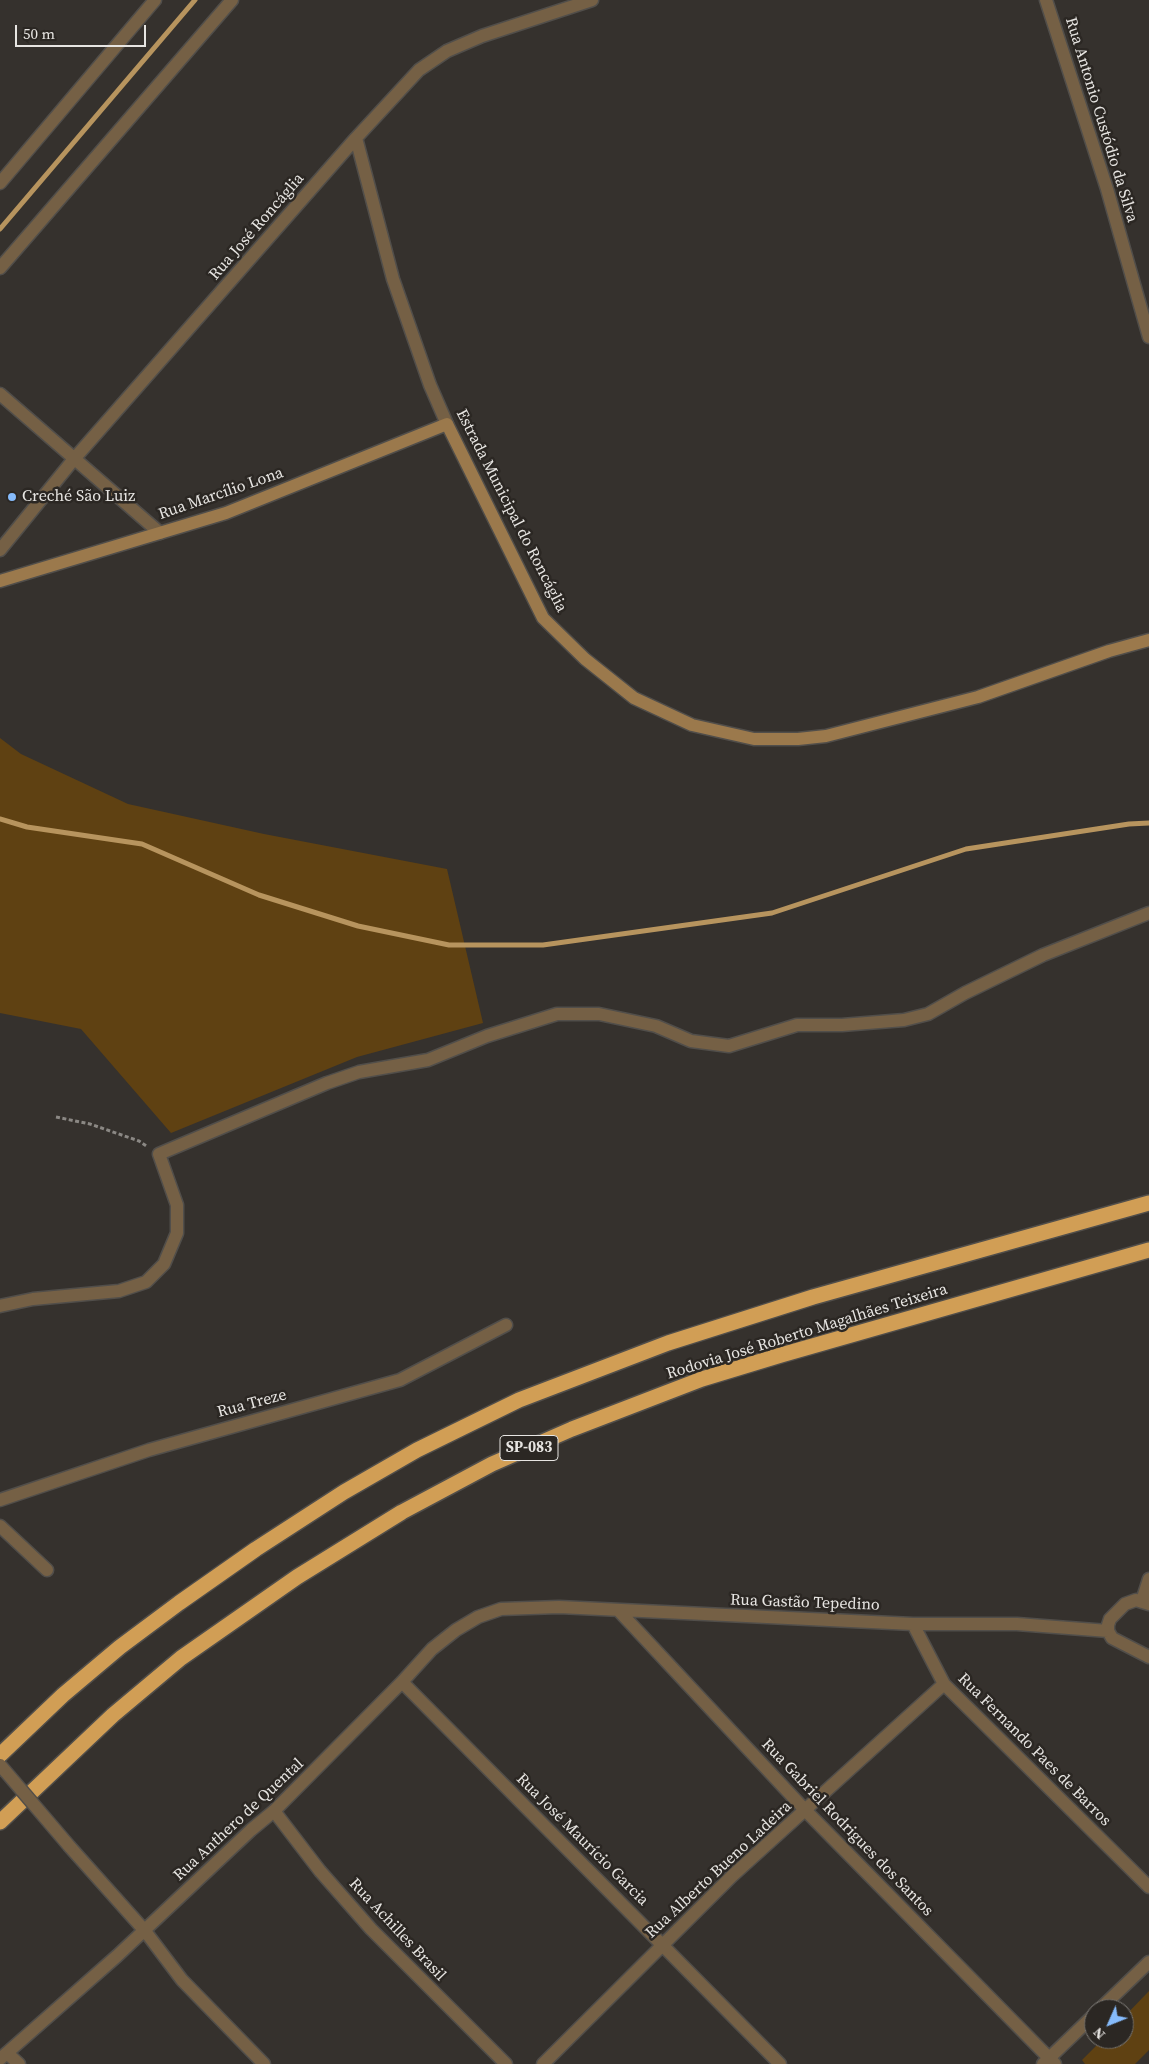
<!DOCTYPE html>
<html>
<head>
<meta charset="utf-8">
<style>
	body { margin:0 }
	#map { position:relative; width:1149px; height:2064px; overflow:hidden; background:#35312d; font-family:"Source Serif 4",serif }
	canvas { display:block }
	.north { position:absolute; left:1084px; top:1999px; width:50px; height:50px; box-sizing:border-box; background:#2b2723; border:1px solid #76736f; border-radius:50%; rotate:226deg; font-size:14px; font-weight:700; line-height:20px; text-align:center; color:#e7e5e2 }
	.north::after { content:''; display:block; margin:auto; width:18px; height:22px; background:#86bbfb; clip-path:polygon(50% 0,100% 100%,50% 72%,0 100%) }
	.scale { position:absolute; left:15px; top:25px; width:131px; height:22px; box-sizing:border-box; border:2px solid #e7e5e2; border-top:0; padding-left:6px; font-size:15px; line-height:18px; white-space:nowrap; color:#e7e5e2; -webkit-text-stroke:4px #2b2723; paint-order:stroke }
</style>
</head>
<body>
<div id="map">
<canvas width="1149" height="2064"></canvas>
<div class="north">N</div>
<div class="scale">50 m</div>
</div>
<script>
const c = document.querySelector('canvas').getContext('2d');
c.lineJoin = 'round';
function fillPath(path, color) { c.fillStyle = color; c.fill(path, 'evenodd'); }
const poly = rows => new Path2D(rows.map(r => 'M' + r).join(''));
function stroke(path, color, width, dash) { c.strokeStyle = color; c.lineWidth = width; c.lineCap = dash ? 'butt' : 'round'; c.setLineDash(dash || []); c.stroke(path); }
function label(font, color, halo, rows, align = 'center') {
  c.font = font + ' "Source Serif 4",serif'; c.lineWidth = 5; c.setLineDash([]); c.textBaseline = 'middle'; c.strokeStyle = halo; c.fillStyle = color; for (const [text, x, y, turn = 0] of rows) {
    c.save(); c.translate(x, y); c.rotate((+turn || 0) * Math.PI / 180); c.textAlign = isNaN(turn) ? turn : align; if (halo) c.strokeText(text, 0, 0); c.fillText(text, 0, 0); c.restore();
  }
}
fillPath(poly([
	[0,738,21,754,128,804,264,834,447,869,483,1023,357,1057,171,1133,81,1029,0,1013],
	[1149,1991,1149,2050,1135,2064,1085,2064,1082,2060,1103,2039,1124,2039,1124,2017]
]), '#5f4112');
stroke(poly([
	[0,229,195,0],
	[0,819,27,827,142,844,259,895,358,926,449,945,543,945,772,913,966,849,1129,824,1149,823]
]), '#b7945e', 5);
const street = poly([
	[1046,0,1107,189,1149,337],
	[356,138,393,279,430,385,447,424],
	[0,183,155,0],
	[0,268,232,0],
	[0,394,160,533],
	[0,550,74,459,356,138,419,70,447,51,482,36,592,0],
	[0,1306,33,1299,119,1291,146,1282,164,1264,177,1233,177,1205,159,1154,327,1083,359,1072,428,1060,487,1036,557,1014,599,1014,656,1026,691,1041,729,1046,797,1025,842,1025,904,1020,928,1014,965,993,1043,955,1149,913],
	[0,1500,149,1450,400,1380,506,1325],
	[0,1526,47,1570],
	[1142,1601,1149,1579],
	[1149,1604,1136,1600,1125,1604,1110,1619,1108,1625,1108,1631,1112,1638,1149,1657],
	[619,1611,806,1811,1055,2064],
	[913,1624,944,1684,1149,1887],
	[402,1682,780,2064],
	[274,1811,320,1871,371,1929,506,2064],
	[70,1847,145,1931,182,1980,264,2064],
	[1100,2009,1149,1962],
	[7,2053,19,2064],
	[0,2059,117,1956,251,1830,274,1811,402,1682,432,1649,456,1630,478,1617,501,1609,559,1607,913,1624,1017,1624,1108,1631],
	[543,2064,732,1876,944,1684],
	[1043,2064,1094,2015]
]);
const secondary = poly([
	[0,581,226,513,447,424,543,618,585,659,634,698,692,725,754,739,798,739,826,736,978,697,1109,651,1149,640]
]);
const highway = poly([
	[0,1755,63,1695,120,1647,179,1603,256,1549,344,1492,417,1450,519,1400,668,1343,813,1297,1149,1203],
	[0,1822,113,1715,181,1658,297,1577,402,1512,492,1464,572,1429,702,1379,781,1355,1149,1250]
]);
stroke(street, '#514e4a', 15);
stroke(secondary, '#514e4a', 15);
stroke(highway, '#514e4a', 18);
stroke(poly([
	[56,1117,90,1124,139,1141,148,1147]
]), '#8b8884', 3, [4, 2.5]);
stroke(street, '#756045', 12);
stroke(secondary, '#9b794c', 12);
stroke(highway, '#d19e55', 15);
const streetBridge = poly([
	[0,1765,70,1847]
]);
stroke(streetBridge, '#514e4a', 15, []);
stroke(streetBridge, '#756045', 12);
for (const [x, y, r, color] of [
	[12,497,5,"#86bbfb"]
]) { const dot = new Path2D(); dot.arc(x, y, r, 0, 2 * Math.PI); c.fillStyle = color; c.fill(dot); stroke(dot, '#2b2723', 2); }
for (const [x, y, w] of [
	[529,1448,58]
]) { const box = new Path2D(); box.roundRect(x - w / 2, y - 12.5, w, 25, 4); c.fillStyle = '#2b2723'; c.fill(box); stroke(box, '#e7e5e2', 1); }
label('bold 15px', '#e7e5e2', null, [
	["SP-083",529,1448]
]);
label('16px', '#e7e5e2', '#2b2723', [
	["Rua Antonio Custódio da Silva",1101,120,73],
	["Rua José Roncáglia",257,227,-49],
	["Rua Marcílio Lona",221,494,-19],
	["Estrada Municipal do Roncáglia",511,511,63],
	["Rodovia José Roberto Magalhães Teixeira",807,1332,-17],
	["Rua Treze",252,1404,-15],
	["Rua Gastão Tepedino",805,1603,2],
	["Rua Fernando Paes de Barros",1034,1750,45],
	["Rua Anthero de Quental",239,1820,-43],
	["Rua Gabriel Rodrigues dos Santos",847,1828,46],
	["Rua José Maurício Garcia",582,1840,45],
	["Rua Alberto Bueno Ladeira",719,1870,-43],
	["Rua Achilles Brasil",397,1930,47]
]);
label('16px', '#e7e5e2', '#2b2723', [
	["Creché São Luiz",22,497]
], 'left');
</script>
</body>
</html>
